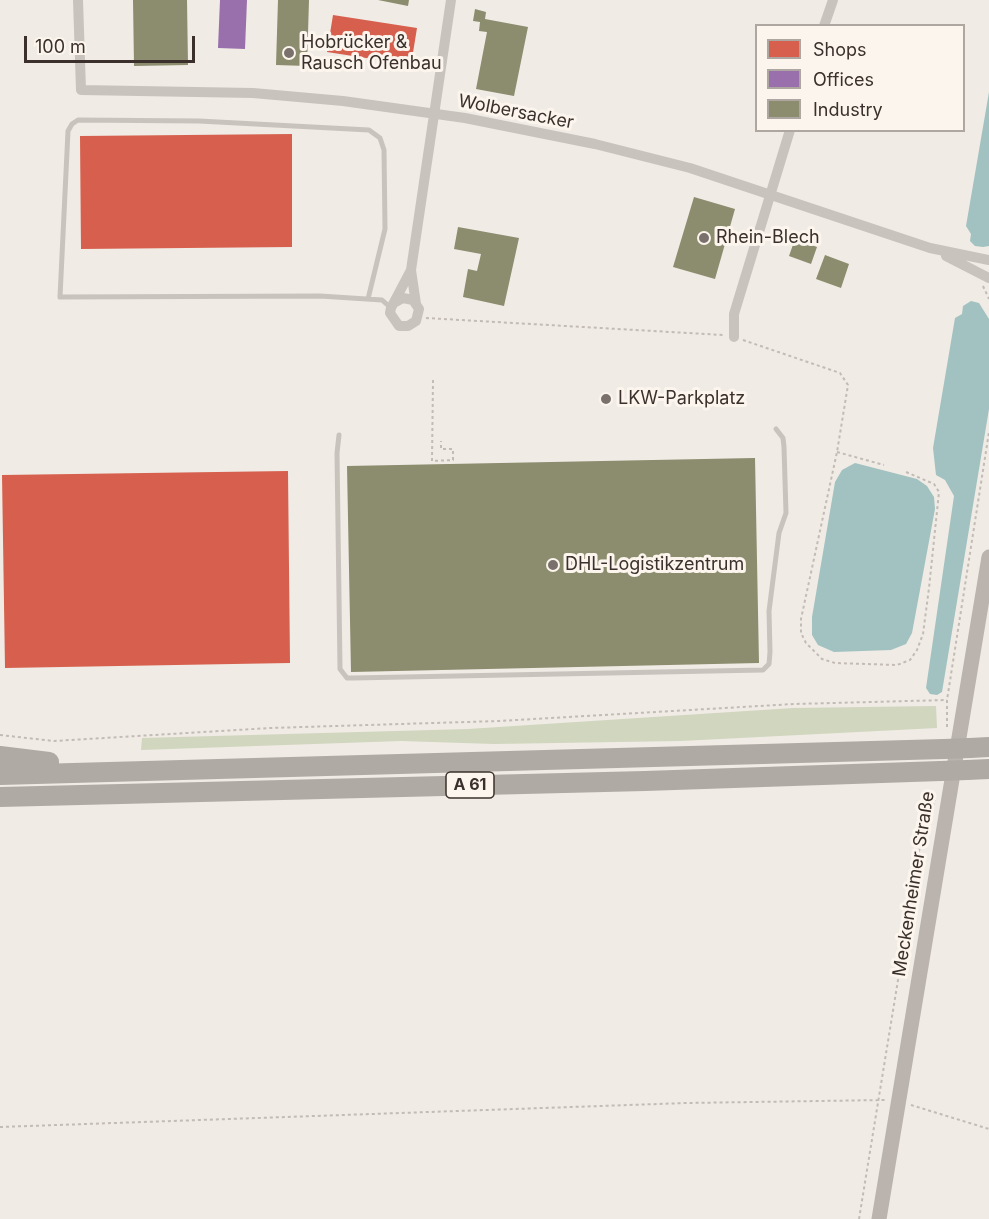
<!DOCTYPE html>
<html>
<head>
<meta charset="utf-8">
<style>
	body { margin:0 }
	#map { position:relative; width:989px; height:1219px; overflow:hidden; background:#f0ebe5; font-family:Inter,sans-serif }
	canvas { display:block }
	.legend { position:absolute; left:755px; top:24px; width:210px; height:108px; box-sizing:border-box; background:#fbf5ee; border:2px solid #aea6a0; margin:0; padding:8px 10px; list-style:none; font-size:18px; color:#3b302b }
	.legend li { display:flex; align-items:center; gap:12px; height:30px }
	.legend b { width:30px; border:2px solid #aea6a0 }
	.scale { position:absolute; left:24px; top:36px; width:171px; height:27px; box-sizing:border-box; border:3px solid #3b302b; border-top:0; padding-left:8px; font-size:18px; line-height:21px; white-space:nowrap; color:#3b302b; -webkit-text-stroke:4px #fbf5ee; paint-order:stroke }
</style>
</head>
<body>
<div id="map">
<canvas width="989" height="1219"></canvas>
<ul class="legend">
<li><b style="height:16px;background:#d6604d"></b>Shops</li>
<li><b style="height:16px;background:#9970ab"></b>Offices</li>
<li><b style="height:16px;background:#8c8c6e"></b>Industry</li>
</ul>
<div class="scale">100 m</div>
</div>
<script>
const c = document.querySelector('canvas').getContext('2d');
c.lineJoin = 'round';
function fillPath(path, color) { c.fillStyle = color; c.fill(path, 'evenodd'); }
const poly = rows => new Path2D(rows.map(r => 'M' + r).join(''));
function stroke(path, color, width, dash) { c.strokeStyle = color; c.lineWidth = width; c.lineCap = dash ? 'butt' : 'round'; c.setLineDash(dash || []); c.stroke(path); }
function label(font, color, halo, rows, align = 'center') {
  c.font = font + ' Inter,sans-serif'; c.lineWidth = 6; c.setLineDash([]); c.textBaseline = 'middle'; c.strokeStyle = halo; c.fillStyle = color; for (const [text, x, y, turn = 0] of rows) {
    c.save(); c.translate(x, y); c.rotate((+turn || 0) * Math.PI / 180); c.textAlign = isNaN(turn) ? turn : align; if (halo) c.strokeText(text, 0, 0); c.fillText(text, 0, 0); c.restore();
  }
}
fillPath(poly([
	[936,706,937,728,681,741,494,744,401,741,141,750,142,738,468,729,793,708]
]), '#d1d6bf');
fillPath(poly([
	[989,92,989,246,983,247,975,246,970,241,971,234,966,226],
	[971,301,979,303,989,319,989,409,942,692,937,695,930,694,926,688,954,496,945,480,936,475,933,448,955,318,962,314,963,306],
	[855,463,917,479,927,486,934,497,935,509,912,633,906,644,891,650,834,652,818,645,812,635,812,617,835,482,842,470]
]), '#a1c2c1');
fillPath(poly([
	[333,15,417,28,411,65,327,52],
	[292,134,292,247,81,249,80,136],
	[288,471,290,663,5,668,2,475]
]), '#d6604d');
fillPath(poly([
	[220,0,247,0,245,49,218,48]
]), '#9970ab');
fillPath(poly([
	[133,0,187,0,188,65,134,66],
	[278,0,309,0,307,66,276,65],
	[378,0,409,0,408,6],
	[475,9,486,12,485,19,528,27,514,96,476,89,487,32,479,31,480,22,473,21],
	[694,197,735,209,715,279,673,267],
	[458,227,519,238,504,306,463,297,468,269,477,271,481,254,454,249],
	[795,239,817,247,811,264,789,256],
	[825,255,849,264,841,288,816,279],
	[755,458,759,663,351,672,347,466]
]), '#8c8c6e');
stroke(poly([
	[983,286,989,299],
	[426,318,723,335],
	[743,340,840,373,848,385,837,452,801,619,801,633,806,643,822,659,835,663,897,665,910,660,917,650,923,634,929,588,939,492,934,484,906,472],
	[433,380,432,461,453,460,453,449,441,449,441,441],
	[837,452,884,465],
	[947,727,947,700,989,432],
	[0,735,54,741,270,728,499,721,794,704,947,700],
	[911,1105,989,1129],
	[0,1127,686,1103,885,1100],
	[859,1219,922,833,935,800]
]), '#c2bbb6', 2, [3, 3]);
stroke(poly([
	[368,299,385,229,384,150,380,138,369,130,199,121,78,120,72,124,68,131,60,297,320,296,382,300,391,308],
	[339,435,337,453,340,669,347,678,353,678,763,670,769,664,770,652,769,611,779,533,786,513,784,447,783,438,776,429]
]), '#c9c3be', 5);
stroke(poly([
	[78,0,81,90,253,93,343,101,465,118,595,144,690,168,930,248,989,260],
	[824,26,833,0],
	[946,256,989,278],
	[394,303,403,298,413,300,419,309,416,321,408,326,399,326,390,313,391,308,411,270],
	[416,304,411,270,451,0],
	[734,337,734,314,790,130]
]), '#c9c3be', 10);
stroke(poly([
	[879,1219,989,557]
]), '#bab3ae', 15);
stroke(poly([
	[970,748,989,747],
	[0,756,49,762],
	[967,770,989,769],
	[0,775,944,749],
	[0,797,645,781,941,771]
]), '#afaaa4', 20);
stroke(poly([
	[944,749,970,748],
	[941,771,967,770]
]), '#afaaa4', 20);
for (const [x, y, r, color] of [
	[289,53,6,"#7a716c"],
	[704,238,6,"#7a716c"],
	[606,399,6,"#7a716c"],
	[553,565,6,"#7a716c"]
]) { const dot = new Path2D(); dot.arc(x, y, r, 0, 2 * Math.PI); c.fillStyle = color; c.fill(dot); stroke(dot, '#fbf5ee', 2); }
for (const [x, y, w] of [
	[470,785,48]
]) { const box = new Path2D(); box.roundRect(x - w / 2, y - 13, w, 26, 4.5); c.fillStyle = '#fbf5ee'; c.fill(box); stroke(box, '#3b302b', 1.5); }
label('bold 16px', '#3b302b', null, [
	["A 61",470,785]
]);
label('18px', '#3b302b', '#fbf5ee', [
	["Hobrücker &",301,43],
	["Rausch Ofenbau",301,64],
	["Rhein-Blech",716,238],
	["LKW-Parkplatz",618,399],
	["DHL-Logistikzentrum",565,565]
], 'left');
label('18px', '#3b302b', '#fbf5ee', [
	["Wolbersacker",516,112,11],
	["Meckenheimer Straße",914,884,-81]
]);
</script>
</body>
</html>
